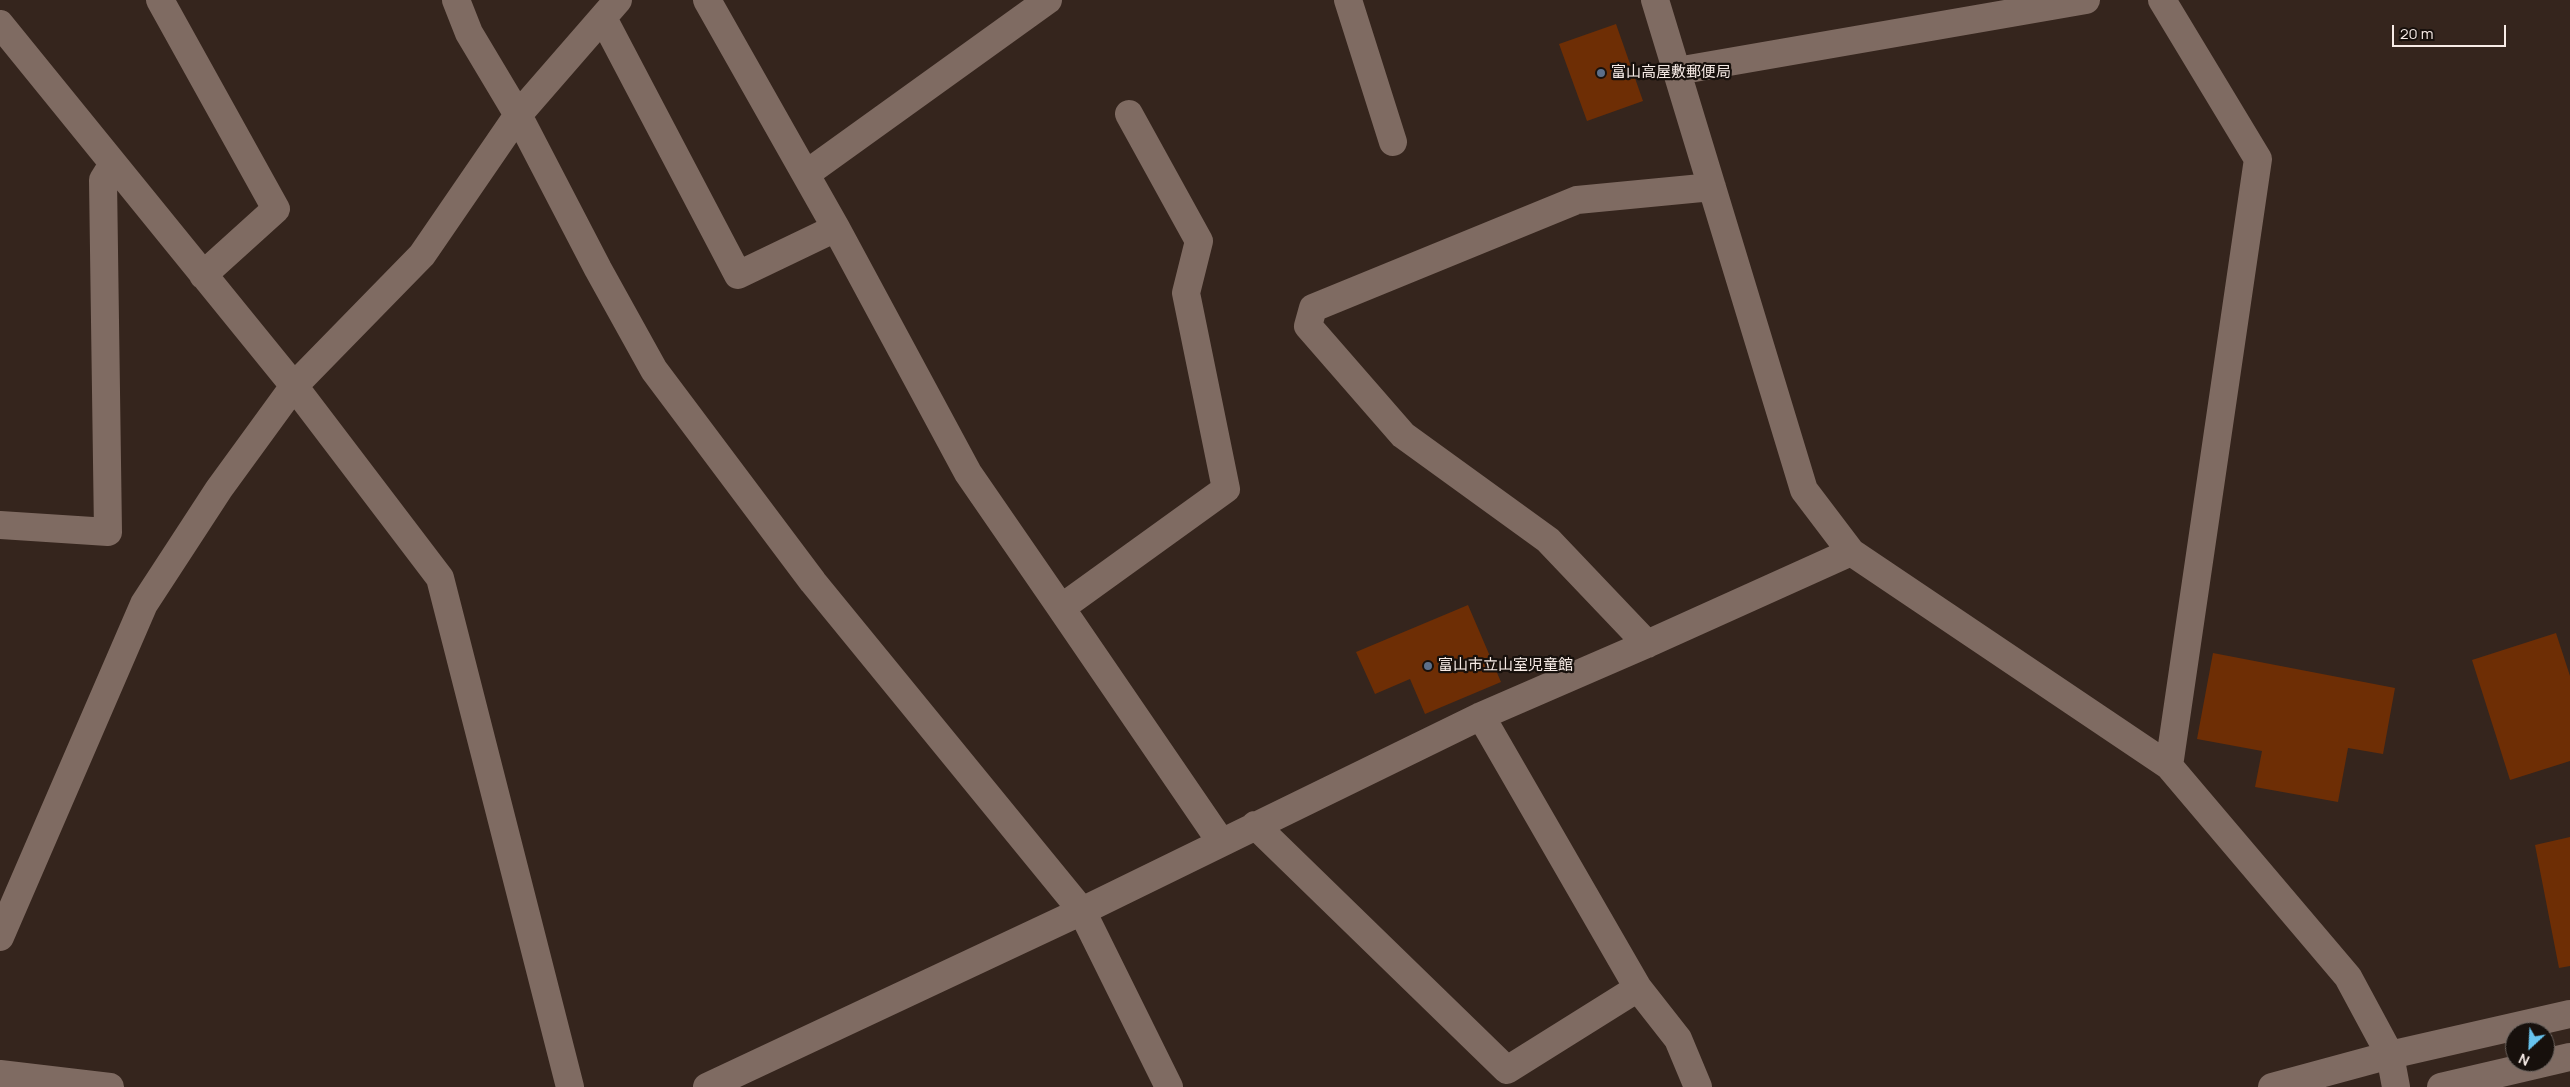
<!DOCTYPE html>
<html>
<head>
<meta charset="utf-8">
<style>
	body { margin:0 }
	#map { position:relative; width:2570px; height:1087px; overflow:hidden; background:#35251d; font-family:Manrope,sans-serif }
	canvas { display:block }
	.north { position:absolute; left:2505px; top:1022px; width:50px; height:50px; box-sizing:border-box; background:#17100c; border:1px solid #716863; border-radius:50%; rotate:205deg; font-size:14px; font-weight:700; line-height:20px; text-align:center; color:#f7ebe6 }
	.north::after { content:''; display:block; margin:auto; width:18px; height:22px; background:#67c4ef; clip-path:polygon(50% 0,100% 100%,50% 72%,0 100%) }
	.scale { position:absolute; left:2392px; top:25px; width:114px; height:22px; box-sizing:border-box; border:2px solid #f7ebe6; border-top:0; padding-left:6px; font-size:15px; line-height:18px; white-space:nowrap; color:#f7ebe6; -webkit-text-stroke:4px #17100c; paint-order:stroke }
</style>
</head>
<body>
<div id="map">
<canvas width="2570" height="1087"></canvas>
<div class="north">N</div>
<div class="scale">20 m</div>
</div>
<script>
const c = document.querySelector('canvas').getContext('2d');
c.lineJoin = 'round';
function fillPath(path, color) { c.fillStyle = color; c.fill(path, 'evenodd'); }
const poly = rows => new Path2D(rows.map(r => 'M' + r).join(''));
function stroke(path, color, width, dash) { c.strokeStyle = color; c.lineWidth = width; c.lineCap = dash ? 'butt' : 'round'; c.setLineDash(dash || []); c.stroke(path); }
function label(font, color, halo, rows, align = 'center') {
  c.font = font + ' Manrope,"Noto Sans JP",sans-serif'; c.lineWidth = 4.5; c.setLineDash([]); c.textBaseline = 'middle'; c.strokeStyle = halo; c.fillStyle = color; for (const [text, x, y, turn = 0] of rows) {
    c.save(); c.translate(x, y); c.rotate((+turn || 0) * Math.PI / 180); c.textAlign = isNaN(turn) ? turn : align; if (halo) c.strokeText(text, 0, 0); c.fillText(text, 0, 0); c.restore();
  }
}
fillPath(poly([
	[1616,24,1643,101,1587,121,1559,44],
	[1468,605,1501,682,1425,714,1410,679,1375,694,1356,652],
	[2556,633,2570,676,2570,761,2510,780,2472,660],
	[2213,653,2395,688,2383,754,2348,748,2338,802,2255,787,2262,751,2197,739],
	[2570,837,2570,966,2559,968,2535,845]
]), '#6e2e05');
stroke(poly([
	[160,0,276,209,203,275],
	[456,0,469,33,518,115,598,269,654,370,813,582,1082,911,1169,1087],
	[707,0,836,228,968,473,1061,608],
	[1348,0,1393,142],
	[1655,0,1804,490,1851,552,2169,766,2348,977,2390,1055,2396,1087],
	[2162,0,2258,159,2169,766],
	[603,18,738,275,836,228],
	[0,24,294,386,440,578,570,1087],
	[1677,71,2086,0],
	[1129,114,1199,241,1186,293,1226,489,1061,608,1221,842],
	[806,174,1048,0],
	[0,525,108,532,103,180,113,164],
	[1647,644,1548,540,1403,435,1308,326,1313,308,1577,200,1712,187],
	[1481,716,1638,988],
	[1255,825,1507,1070,1638,988,1678,1039,1698,1087],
	[0,937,144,604,219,489,294,386,422,255,518,115,618,0],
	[0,1074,110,1087],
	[707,1087,1082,911,1481,716,1647,644,1851,552],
	[2272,1087,2390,1055,2570,1014],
	[2441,1087,2570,1057]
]), '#7f6b62', 28);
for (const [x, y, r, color] of [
	[1601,73,5,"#5c6f8a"],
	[1428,666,5,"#5c6f8a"]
]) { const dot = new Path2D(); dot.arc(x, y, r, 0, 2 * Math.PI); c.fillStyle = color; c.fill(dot); stroke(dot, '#17100c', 2); }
label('15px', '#f7ebe6', '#17100c', [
	["富山高屋敷郵便局",1611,73],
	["富山市立山室児童館",1438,666]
], 'left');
</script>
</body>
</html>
